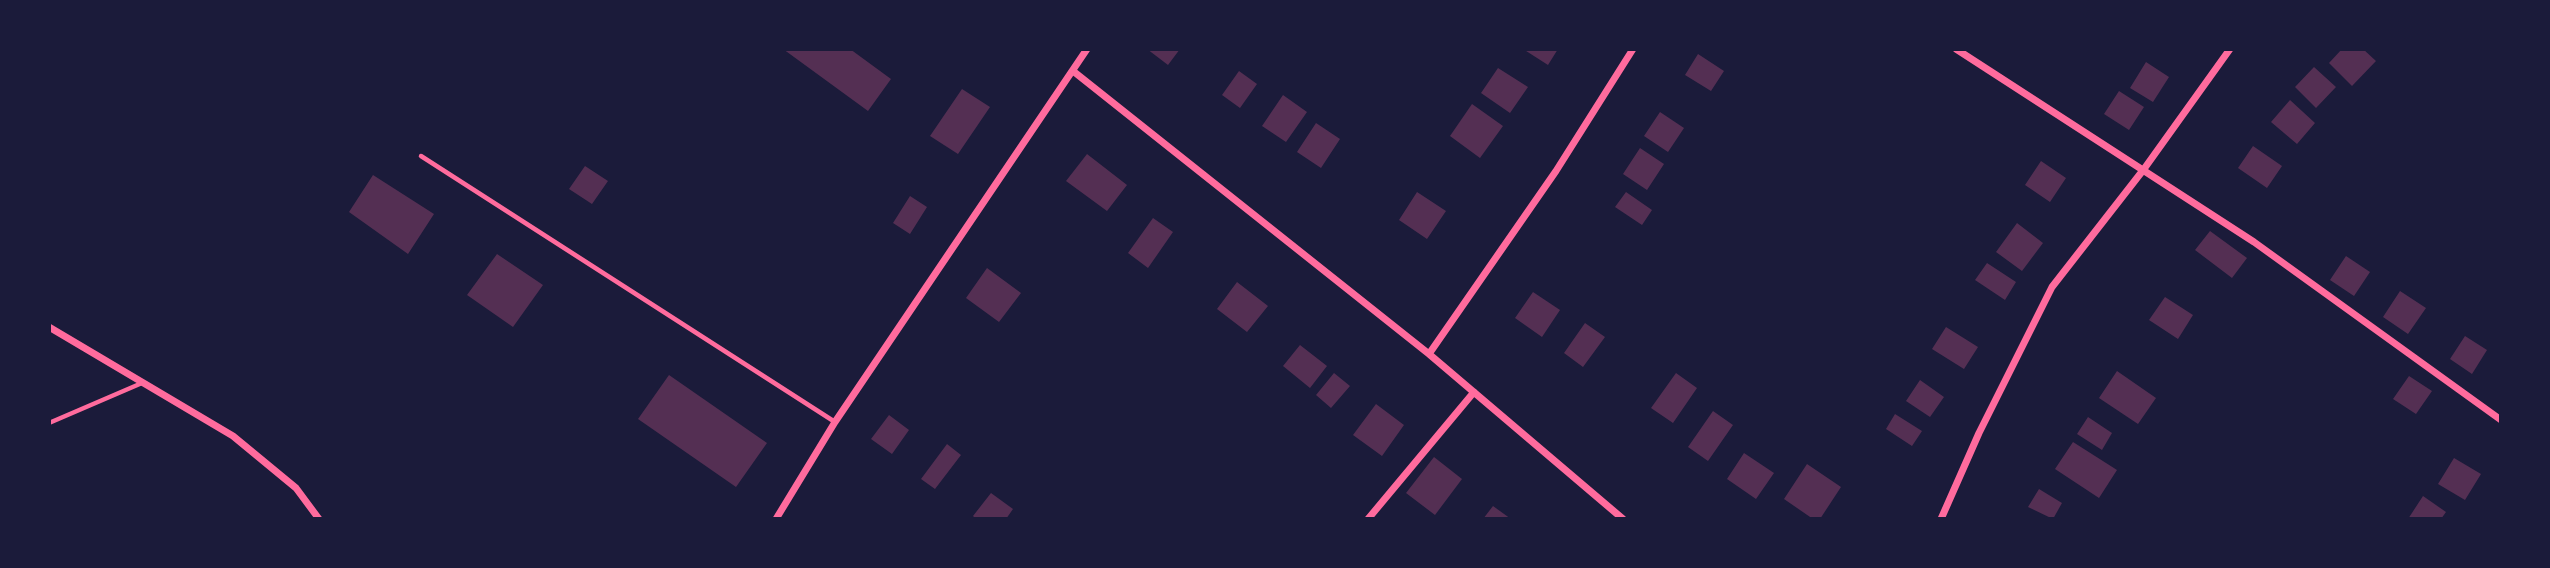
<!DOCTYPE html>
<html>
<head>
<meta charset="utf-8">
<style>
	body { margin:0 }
	#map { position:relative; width:2550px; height:568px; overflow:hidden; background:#1b1b3a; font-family:"Crimson Pro",serif }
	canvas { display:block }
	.frame { position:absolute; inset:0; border:51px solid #1b1b3a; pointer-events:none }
</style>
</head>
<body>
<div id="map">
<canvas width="2550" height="568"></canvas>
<div class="frame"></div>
</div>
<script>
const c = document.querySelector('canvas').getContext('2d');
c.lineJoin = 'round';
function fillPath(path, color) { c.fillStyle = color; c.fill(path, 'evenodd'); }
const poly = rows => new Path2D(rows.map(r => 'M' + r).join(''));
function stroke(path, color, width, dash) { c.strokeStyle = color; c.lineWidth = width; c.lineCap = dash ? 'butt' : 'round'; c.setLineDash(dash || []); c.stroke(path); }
fillPath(poly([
	[783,49,850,49,891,79,868,111],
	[1147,49,1180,49,1168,65],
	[1523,49,1558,49,1548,65],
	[2342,49,2363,49,2376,61,2352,86,2329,63],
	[1698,54,1724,71,1711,91,1685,75],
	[2146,62,2169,77,2153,102,2130,88],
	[2314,67,2336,87,2316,108,2295,87],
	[1498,68,1528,87,1510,113,1481,93],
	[1239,71,1257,84,1240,108,1222,95],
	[962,89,990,107,958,154,930,136],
	[2119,91,2144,107,2129,130,2104,114],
	[1283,95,1307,112,1286,142,1262,126],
	[2290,100,2315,123,2297,144,2271,122],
	[1472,104,1503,126,1480,158,1450,136],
	[1660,112,1684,128,1668,152,1644,136],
	[1316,123,1340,139,1321,168,1297,152],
	[2253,146,2282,166,2267,188,2238,168],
	[1640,148,1664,164,1647,190,1623,174],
	[1087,154,1127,185,1107,211,1066,181],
	[2041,161,2066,178,2050,202,2025,185],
	[585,166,608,181,592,204,569,189],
	[373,175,434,214,408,254,349,212],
	[1417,192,1446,211,1427,239,1399,220],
	[1626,192,1652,210,1642,225,1615,207],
	[910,196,927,207,910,234,893,223],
	[1153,218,1173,232,1148,268,1128,253],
	[2017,223,2043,243,2022,271,1996,252],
	[2210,231,2247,258,2232,278,2195,250],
	[497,254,543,285,513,327,467,295],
	[2346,256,2370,272,2354,296,2330,280],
	[1987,263,2016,282,2005,300,1975,280],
	[987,268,1021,293,999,322,966,298],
	[1237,282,1268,306,1247,332,1217,309],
	[2400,291,2426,308,2408,334,2383,317],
	[1533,292,1560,310,1542,337,1515,318],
	[2165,297,2193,315,2178,339,2149,320],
	[1585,323,1605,337,1583,367,1564,353],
	[1946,327,1978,347,1964,369,1932,349],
	[2465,336,2487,350,2472,374,2450,359],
	[1300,345,1327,366,1310,388,1283,366],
	[2117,371,2156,398,2138,424,2099,398],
	[1334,373,1350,386,1331,408,1316,395],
	[1676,373,1697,388,1673,423,1651,408],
	[669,375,767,443,736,487,638,419],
	[2409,376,2432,391,2416,414,2393,399],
	[1920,380,1944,397,1930,417,1906,401],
	[1376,404,1404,425,1382,456,1353,435],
	[1713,411,1733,425,1708,461,1688,447],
	[1895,414,1922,431,1912,446,1886,429],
	[889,415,909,430,892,454,871,439],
	[2088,417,2112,433,2102,450,2077,434],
	[2073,442,2117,470,2099,498,2055,469],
	[947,444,961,455,935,489,921,479],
	[1744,453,1774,473,1756,499,1727,479],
	[1434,457,1462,479,1435,515,1406,493],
	[2454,458,2481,474,2465,500,2438,484],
	[1807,464,1841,487,1820,519,1813,519,1784,499],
	[2039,489,2062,503,2053,519,2028,507],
	[991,493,1013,509,1006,519,976,519,973,516],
	[2423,496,2446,512,2441,519,2408,519],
	[1493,506,1511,519,1483,519]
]), '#542f53');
stroke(poly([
	[421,156,835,422],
	[49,423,142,383]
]), '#ff6b9d', 4.5);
stroke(poly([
	[1956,49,2254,242,2501,420],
	[1073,71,1429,354,1623,519],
	[49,327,233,436,296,488,319,519],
	[1429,354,1556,171,1633,49],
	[776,519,835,422,1087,49],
	[1368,519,1474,392],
	[1941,519,1979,433,2052,287,2144,169,2230,49]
]), '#ff6b9d', 7);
</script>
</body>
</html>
